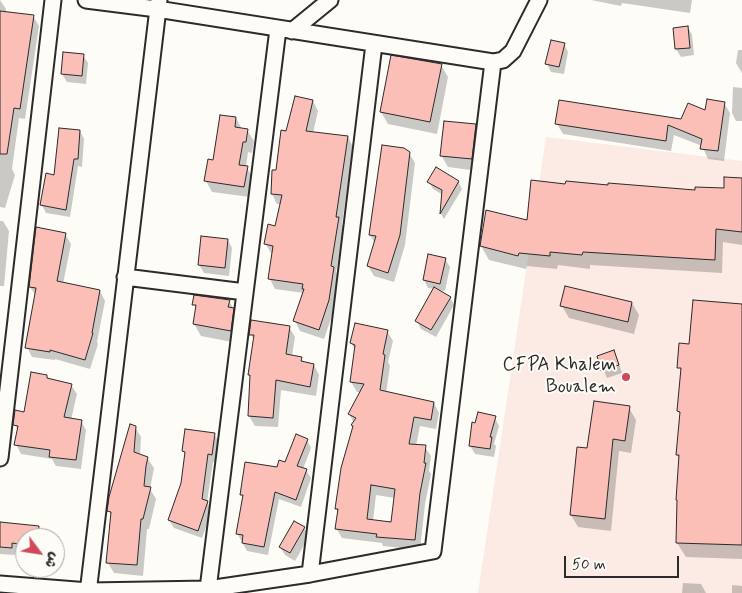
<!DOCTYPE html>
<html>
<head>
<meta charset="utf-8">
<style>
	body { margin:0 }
	#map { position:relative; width:742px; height:593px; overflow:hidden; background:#fdfcf7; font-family:Mynerve,"Playpen Sans Arabic",sans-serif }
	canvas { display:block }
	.north { position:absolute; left:15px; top:528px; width:50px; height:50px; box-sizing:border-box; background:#fdfcf7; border:1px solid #a9a8a5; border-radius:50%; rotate:121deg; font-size:14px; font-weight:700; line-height:20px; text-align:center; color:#2b2b2b }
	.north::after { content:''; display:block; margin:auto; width:18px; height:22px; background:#d1495b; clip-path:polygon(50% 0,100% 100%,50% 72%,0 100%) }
	.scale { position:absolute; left:564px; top:556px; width:115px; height:22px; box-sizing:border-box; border:2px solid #2b2b2b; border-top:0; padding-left:6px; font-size:15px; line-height:18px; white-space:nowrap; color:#2b2b2b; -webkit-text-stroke:4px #fdfcf7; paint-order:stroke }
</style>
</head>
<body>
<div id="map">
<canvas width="742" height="593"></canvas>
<div class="north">ش</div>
<div class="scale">50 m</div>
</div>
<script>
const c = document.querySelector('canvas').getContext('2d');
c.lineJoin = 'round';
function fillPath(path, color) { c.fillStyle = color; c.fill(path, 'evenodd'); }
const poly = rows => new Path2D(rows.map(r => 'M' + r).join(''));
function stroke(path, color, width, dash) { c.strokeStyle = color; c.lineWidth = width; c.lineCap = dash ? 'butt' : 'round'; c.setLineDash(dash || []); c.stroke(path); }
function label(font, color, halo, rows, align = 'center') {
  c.font = font + ' Mynerve,sans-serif'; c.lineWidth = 4; c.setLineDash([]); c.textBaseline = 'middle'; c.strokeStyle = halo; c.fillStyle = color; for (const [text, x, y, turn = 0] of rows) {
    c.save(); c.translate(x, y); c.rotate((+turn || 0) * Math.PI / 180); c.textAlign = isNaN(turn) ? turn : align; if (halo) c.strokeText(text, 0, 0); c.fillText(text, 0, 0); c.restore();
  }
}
fillPath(poly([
	[546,137,742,161,742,593,478,593]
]), '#fceae4');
fillPath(poly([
	[0,0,6,9,6,13,33,16,39,26,25,119,19,118,12,169,15,175,5,208,0,207],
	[591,0,692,0,690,13,622,3,621,6],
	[688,27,692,35,694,55,681,57,676,49],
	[564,44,568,52,564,74,551,72,547,64],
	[738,50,742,50,742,73,736,63],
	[83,55,88,63,86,84,67,82,62,74],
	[441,65,448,77,437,134,388,124,381,112],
	[733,87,742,88,742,121,736,121,732,113],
	[313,101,318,111,313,133,348,137,353,147,342,224,344,228,336,272,339,277,334,310,324,339,300,331,295,321,304,293,275,289,270,279,273,254,271,253,265,243,276,227,282,204,277,204,272,194,273,171,277,172,287,132],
	[724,103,730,113,724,161,708,159,702,146,674,135,671,151,563,134,557,124,682,120,706,112],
	[236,118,242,129,247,130,254,141,252,153,248,152,246,167,253,178,250,197,212,192,206,181],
	[475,126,482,138,478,171,448,167,441,155],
	[80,131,84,139,82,167,78,166,70,217,46,213,42,205],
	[409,153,415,163,405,245,394,282,374,276,368,266,375,243,370,235],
	[742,178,742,245,723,242,722,273,590,265,590,269,558,265,557,269,527,266,526,269,489,260,481,246,528,222,566,185,696,191,725,190],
	[458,181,462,189,444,219,441,214,443,195,433,189,429,182],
	[0,221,3,221,9,231,4,286,0,286],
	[65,234,71,244,63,284,100,291,105,301,97,342,98,344,90,369,55,359,55,360,32,357,27,347,36,296,30,287],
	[228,240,232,248,229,276,204,273,199,265],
	[445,259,450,267,445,291,437,290,450,297,454,305,436,337,421,329,417,321,435,289,428,288,424,280],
	[229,301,236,313,237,343,201,336,194,324,197,310,194,304],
	[632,303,639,315,634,334,569,318,562,306],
	[742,305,742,559,686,557,677,543,680,460,677,455,681,416,678,411,682,373,679,367,690,346],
	[289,327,295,337,292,356,301,358,304,363,314,365,319,375,316,396,281,390,278,427,255,426,249,416,251,379,249,374,254,340,251,334],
	[387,331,393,341,388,362,390,366,386,393,434,403,439,413,436,429,420,426,416,446,425,447,431,456,429,471,431,474,425,504,420,550,383,546,382,543,342,538,336,528,339,512,336,509,354,423,349,414,361,392,357,392,351,382,356,351,351,343],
	[376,495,395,498,392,523,373,521],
	[614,352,618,360,622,373,607,378,598,356],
	[47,376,49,380,71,385,77,394,71,420,81,421,86,430,81,469,56,466,52,459,21,454,16,444,18,431,15,425,25,413],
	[629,408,636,420,631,453,619,451,611,531,578,527,571,515,588,449],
	[495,418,499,426,494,444,496,446,494,457,475,454,470,446,473,423,476,424],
	[135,427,141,437,140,455,147,458,154,468,150,489,156,499,149,529,147,529,143,576,114,573,108,563,112,516,109,511],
	[214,434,219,442,216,462,213,462,207,502,212,510,202,538,174,528,169,520,182,483,186,455,183,451],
	[307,440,311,448,303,469,306,470,311,478,301,507,279,499,268,555,247,551,237,533,244,498,242,495,277,468,286,463],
	[0,523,38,527,42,534,42,538,25,538,25,551,16,550,15,555,0,554],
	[304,528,309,536,295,561,285,555,280,547],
	[683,583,701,584,706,593,682,593],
	[732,585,742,586,742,593,732,593]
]), '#0003');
const building = poly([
	[0,11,34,15,20,109,14,108,7,154,0,154,0,11],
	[688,26,690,48,675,49,673,28,688,26],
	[551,40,565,43,559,67,545,64,551,40],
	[63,52,84,54,82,76,61,74,63,52],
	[391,55,442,64,430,122,380,112,391,55],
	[295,96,313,100,306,131,348,136,336,217,339,217,331,266,334,267,329,300,319,330,293,321,304,289,302,289,303,284,268,279,273,246,264,244,268,224,275,226,282,195,271,194,272,170,276,170,281,130,286,131,295,96],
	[707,99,725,102,718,151,700,149,702,139,668,125,666,141,555,124,559,100,681,119,688,103,705,110,707,99],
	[220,115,236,117,235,127,248,129,246,142,243,142,239,165,248,166,244,187,204,181,208,159,213,160,220,115],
	[444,121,476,124,472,159,440,156,444,121],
	[59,128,80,130,78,159,74,159,66,210,40,205,46,173,54,175,59,128],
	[382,145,404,148,410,152,400,235,388,273,367,266,376,236,369,235,382,145],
	[436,167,459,181,440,214,442,190,427,182,436,167],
	[724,177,742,178,742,232,716,229,715,260,583,252,582,255,550,252,550,256,519,253,518,256,480,246,486,210,527,220,531,180,565,184,566,181,608,185,608,183,695,190,695,187,724,188,724,177],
	[36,227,66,233,57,281,100,290,92,333,93,333,85,360,50,350,50,352,25,348,36,288,29,287,36,227],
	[201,236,228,239,225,268,198,265,201,236],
	[428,254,446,258,440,284,423,280,428,254],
	[565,286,632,302,628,322,560,306,565,286],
	[434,287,451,297,431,330,415,321,434,287],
	[194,295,230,300,228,307,234,308,231,331,193,324,196,305,192,305,194,295],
	[693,300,742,304,742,545,676,543,677,500,676,500,679,455,676,455,680,412,677,411,681,368,677,368,679,343,689,344,693,300],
	[251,320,290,326,286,354,302,357,301,361,314,364,310,387,276,380,273,418,248,416,250,375,248,375,254,335,249,335,251,320],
	[355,323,388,330,383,354,385,355,380,390,434,402,431,420,414,417,409,444,426,445,424,463,426,463,420,493,415,540,376,537,377,534,335,529,338,509,335,509,341,468,353,426,351,425,356,418,348,414,364,384,350,382,355,345,350,343,355,323],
	[371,485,395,489,391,522,367,519,371,485],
	[614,350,619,365,601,371,597,356,614,350],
	[31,372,47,375,47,378,72,384,64,417,82,420,76,460,49,457,50,450,14,445,18,426,13,425,15,410,24,412,31,372],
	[594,401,630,406,625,441,613,439,605,519,570,515,577,447,587,448,594,401],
	[478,412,496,416,490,437,492,437,490,449,469,446,472,422,475,423,478,412],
	[130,424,136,426,134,452,148,457,146,466,144,486,151,487,143,519,141,519,137,565,106,563,111,512,107,511,109,497,130,424],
	[185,429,215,433,212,455,208,454,202,499,208,501,198,531,168,520,181,483,185,452,182,451,185,429],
	[296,434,308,439,297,466,307,469,296,500,275,492,264,547,242,543,243,535,236,534,243,495,240,495,245,462,277,467,279,460,285,462,296,434],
	[294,521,305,527,290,553,279,547,294,521],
	[0,522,39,526,38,538,25,538,25,545,12,543,12,548,0,547,0,522]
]);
fillPath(building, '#fbbfb8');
stroke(building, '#2b2b2b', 1);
const minor = poly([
	[86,0,157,9,493,62,503,60,513,51,539,0],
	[292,31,330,0],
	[125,277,245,292],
	[0,458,53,0],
	[310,574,374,44],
	[0,584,89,591,208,589,310,574,433,551,493,62],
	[208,589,278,29],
	[88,593,159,0]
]);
stroke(minor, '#2b2b2b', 19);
stroke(minor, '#fdfcf7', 15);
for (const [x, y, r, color] of [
	[626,377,5,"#d1495b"]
]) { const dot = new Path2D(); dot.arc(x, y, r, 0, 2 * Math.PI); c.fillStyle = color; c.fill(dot); stroke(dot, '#fdfcf7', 2); }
label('19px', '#2b2b2b', '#fdfcf7', [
	["CFPA Khalem",616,366],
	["Boualem",616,388]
], 'right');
</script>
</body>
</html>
